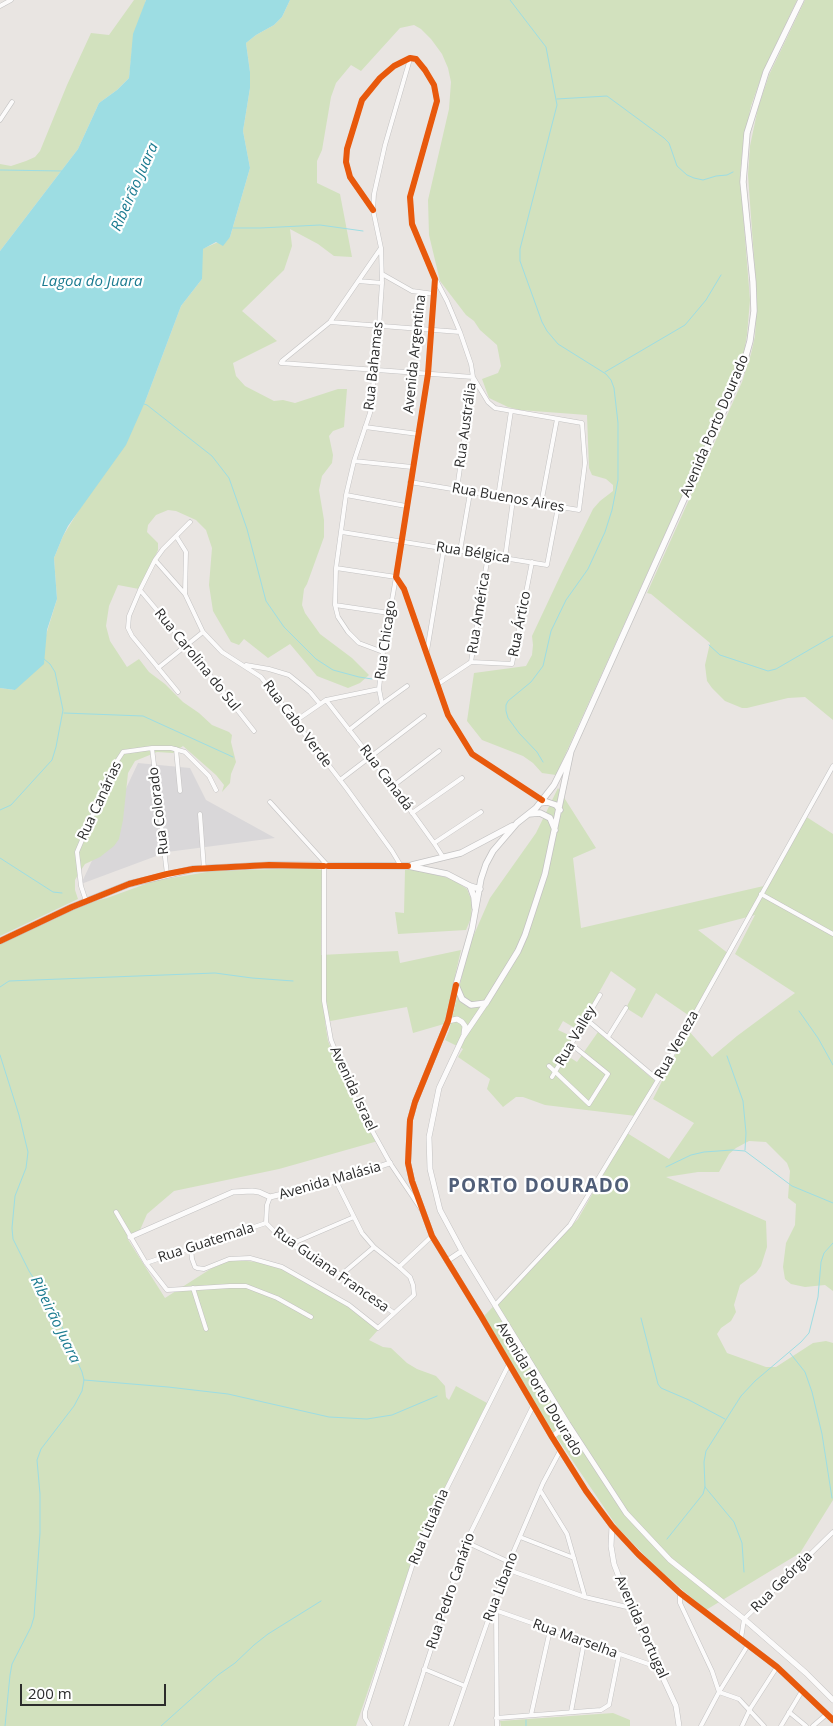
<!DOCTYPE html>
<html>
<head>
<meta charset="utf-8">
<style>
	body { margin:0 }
	#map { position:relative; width:833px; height:1726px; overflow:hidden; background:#e9e5e2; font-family:"Open Sans",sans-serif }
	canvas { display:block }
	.scale { position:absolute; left:20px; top:1684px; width:146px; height:22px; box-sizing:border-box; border:2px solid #2c2c2c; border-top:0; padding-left:6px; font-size:15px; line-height:18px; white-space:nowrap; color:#2c2c2c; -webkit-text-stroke:4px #fff; paint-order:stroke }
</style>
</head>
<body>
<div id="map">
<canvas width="833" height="1726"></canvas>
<div class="scale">200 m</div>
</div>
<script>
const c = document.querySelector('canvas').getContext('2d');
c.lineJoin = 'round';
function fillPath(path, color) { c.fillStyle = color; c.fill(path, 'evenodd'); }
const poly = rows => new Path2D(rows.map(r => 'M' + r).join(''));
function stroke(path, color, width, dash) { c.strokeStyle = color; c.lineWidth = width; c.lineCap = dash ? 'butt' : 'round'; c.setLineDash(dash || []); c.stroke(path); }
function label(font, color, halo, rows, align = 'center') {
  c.font = font + ' "Open Sans",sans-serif'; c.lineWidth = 4.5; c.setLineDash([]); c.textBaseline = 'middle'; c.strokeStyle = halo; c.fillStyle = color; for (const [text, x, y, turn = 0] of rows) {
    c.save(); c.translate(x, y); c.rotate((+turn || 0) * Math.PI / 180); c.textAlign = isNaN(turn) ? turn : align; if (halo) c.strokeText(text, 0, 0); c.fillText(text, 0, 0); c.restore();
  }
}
fillPath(poly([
	[138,763,190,768,206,800,275,838,167,852,81,884]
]), '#d9d7d9');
fillPath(poly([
	[134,0,146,0,132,50,129,78,117,90,99,103,78,149,0,251,0,164,11,166,26,161,35,157,40,151,67,85,91,33,109,35],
	[290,0,797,0,763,72,751,106,743,144,740,175,750,300,747,335,744,352,735,379,556,775,542,773,533,763,523,756,482,740,467,721,474,673,526,666,532,655,533,645,532,636,562,572,593,509,600,501,613,491,613,485,606,479,592,475,589,468,587,415,520,410,508,407,489,398,482,379,498,373,501,366,497,345,480,330,474,321,466,315,440,281,429,235,428,200,449,109,451,82,448,68,442,54,431,39,421,29,414,25,400,28,361,71,351,65,336,83,331,97,322,150,317,161,317,183,340,194,352,257,334,256,318,244,290,229,292,246,284,270,242,311,277,341,233,363,236,376,245,386,274,401,283,400,295,403,338,389,347,389,344,427,333,431,329,436,333,455,332,463,322,476,319,490,324,520,324,537,307,584,304,589,302,605,305,613,320,634,352,658,369,675,360,683,348,688,317,676,290,644,268,658,244,639,239,645,231,642,213,611,209,585,212,548,206,530,196,520,176,511,168,510,156,515,148,525,147,532,158,543,158,550,139,589,118,585,109,606,106,626,110,641,127,667,139,659,149,672,165,684,183,702,199,713,212,725,229,732,232,735,231,742,236,762,231,774,230,783,222,792,224,785,216,775,183,746,173,753,157,752,135,761,128,773,123,820,119,839,114,846,100,857,85,864,79,873,75,880,75,890,78,899,0,936,0,688,15,690,46,635,57,599,54,558,63,536,145,402,181,306,202,279,202,249,230,237,250,168,243,131,250,88,250,72,246,43,256,35,274,25,282,17],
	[805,0,833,0,833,720,805,697,788,698,747,708,742,708,725,701,712,688,707,681,705,665,710,643,651,594,647,593,742,382,751,354,755,336,757,300,748,175,750,146,758,108,769,75],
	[558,788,596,848,573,858,581,928,768,885,805,816,833,834,833,1291,825,1285,805,1287,791,1284,785,1279,783,1267,786,1243,795,1225,796,1204,788,1198,790,1171,787,1163,766,1142,749,1141,736,1148,729,1154,719,1172,698,1172,666,1177,766,1221,767,1247,761,1266,756,1273,740,1285,734,1305,736,1312,731,1321,721,1328,717,1334,727,1353,766,1367,776,1367,813,1343,826,1341,833,1343,833,1500,800,1553,706,1610,659,1570,618,1528,547,1423,484,1316,578,1219,627,1133,669,1159,694,1123,653,1099,688,1030,712,1057,737,1036,795,993,735,954,755,915,698,930,729,954,691,1017,656,993,642,1018,626,1008,636,989,611,971,578,1030,563,1021,558,1030,573,1037,566,1055,577,1062,598,1032,655,1081,636,1116,545,1105,523,1097,516,1097,503,1107,487,1089,490,1079,458,1057,463,1049,445,1040,449,1031,469,946,490,898,536,833],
	[310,868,322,870,321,955,398,951,400,963,461,950,444,1024,413,1033,407,1007,325,1022,328,1041,337,1063,348,1088,378,1141,279,1169,174,1191,147,1214,140,1230,130,1237,127,1238,165,1298,212,1268,228,1261,247,1261,265,1263,279,1267,332,1294,378,1328,378,1330,369,1340,383,1347,391,1348,407,1363,417,1369,436,1376,445,1386,446,1397,449,1400,456,1386,487,1403,418,1543,356,1726,0,1726,0,944,57,918,72,907,107,898,154,881,213,871],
	[412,869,452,879,467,889,472,902,471,918,466,930,398,934,395,912,404,913,405,870],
	[613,1713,630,1720,630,1726,501,1726,500,1721]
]), '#d2e1be');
fillPath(poly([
	[146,0,290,0,282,17,274,25,256,35,246,43,250,72,250,88,243,131,250,168,230,237,223,246,216,242,203,249,202,279,181,306,145,402,126,445,68,526,63,536,54,558,57,599,47,630,44,664,15,690,0,688,0,251,78,149,99,103,117,90,129,78,133,34]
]), '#9ddde3');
stroke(poly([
	[510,0,546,47,557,105,520,249,520,261,542,322,547,331,558,344,606,374,611,380,614,388,618,423,618,480,612,510,605,532,588,569,566,600,551,631,543,666,531,682,508,701,506,705,506,711,508,718,519,733,537,752,543,762],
	[557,99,607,96,664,138,669,143,677,166,687,175,694,178,703,180,716,176,727,175,733,172],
	[0,170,62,171],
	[232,228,260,228,320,225,363,231],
	[605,372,685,325,706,300,721,275],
	[144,404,147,405,212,456,229,478,247,529,266,601,284,627,316,659,333,670,359,677,372,679],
	[709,645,720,655,768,671,776,669,833,636],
	[64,713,143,716,233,757],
	[0,810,11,805,52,760,56,747,63,710,55,672,50,664,44,659],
	[0,858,53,892,62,893],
	[0,987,9,981,215,973,252,978,293,981],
	[799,1011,818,1038,833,1065],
	[0,1055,19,1115,28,1152,26,1168,15,1196,12,1228,13,1239,29,1271,56,1314,82,1372,84,1380,82,1391,74,1406,41,1449,37,1460,40,1494,40,1533,34,1617,31,1627,12,1664,10,1675,5,1726],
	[727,1056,743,1101,746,1133,745,1150],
	[666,1167,691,1155,704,1152,732,1150,745,1151,792,1186,833,1203],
	[641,1318,658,1384,661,1388,689,1400,725,1419],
	[790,1353,805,1372,812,1392,822,1434,832,1498],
	[84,1380,168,1387,228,1394,329,1417,367,1419,392,1415,437,1396],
	[705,1487,734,1522,742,1543,744,1572],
	[667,1539,703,1494,705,1487,704,1462,706,1451,741,1396,755,1381,801,1342,809,1333,818,1297,821,1262,824,1253,833,1243],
	[161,1726,218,1675,235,1663,254,1645,268,1634,321,1601],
	[526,1726,526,1720]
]), '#9ddde3', 1);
const minor = poly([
	[0,6,11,0],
	[0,120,12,102],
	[373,210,350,177,346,162,347,149,362,100,380,78,394,66,410,58,416,59,425,70,434,85,437,101,410,197,412,224,435,279,428,374,396,577,404,589,448,715,472,754,542,800],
	[382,274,412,291,434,294],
	[436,280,447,301,460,332,471,364,473,377,457,489],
	[358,281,382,283],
	[330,322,460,332],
	[281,363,473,377],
	[281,363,282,361,330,322,381,248],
	[365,427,418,434],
	[354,461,412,467],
	[410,482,579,510,585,463,582,423,495,408,488,402,473,377],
	[346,495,406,506],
	[498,497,511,411],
	[541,504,557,419],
	[342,532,547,565,558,507],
	[176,536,186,552,185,594,203,632,222,652,261,677,347,789,392,851,401,866],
	[460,551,470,493],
	[505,558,513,500],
	[155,560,185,594],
	[336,568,396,577,383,652,379,689,382,704,349,730],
	[140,590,186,645,254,731],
	[335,605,389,613],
	[427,651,444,548],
	[383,652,359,643,348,632,338,617,335,605,336,568,346,495,354,461,370,413,378,342,382,283,381,248,373,210,374,194,385,145,410,59],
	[471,662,488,555],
	[246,665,269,669,289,675,310,692,320,704],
	[158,668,203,632],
	[438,684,471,662,512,664,532,562],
	[178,692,132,636,128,628,129,616,140,590,155,560,163,549,190,522],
	[326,700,393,786,434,843,443,857],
	[382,704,407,686],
	[294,722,326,700,379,689],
	[152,748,167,874],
	[176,749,180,791],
	[340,780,424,716],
	[393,786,439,751],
	[270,802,328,866],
	[412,813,462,778],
	[200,814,204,869],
	[434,843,481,812],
	[324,866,324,1001,331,1040,353,1094,364,1116,390,1163,421,1209],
	[761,894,833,934],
	[86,901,81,886,77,852,112,769,123,752,152,748,171,748,185,752,209,776,216,790],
	[586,1019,658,1080],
	[608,1037,626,1008],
	[549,1066,589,1104,608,1074,571,1044],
	[552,1077,600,995],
	[270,1197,267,1205,266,1223,274,1231,291,1244,341,1275,394,1313],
	[116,1212,146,1263,167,1290,230,1286,246,1286,277,1298,311,1317],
	[291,1244,354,1217],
	[191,1247,192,1259,195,1267,197,1268,204,1269,229,1259,250,1258,282,1267,349,1305,378,1328,414,1295,413,1285,410,1277,399,1267,374,1247,362,1233,336,1181],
	[146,1263,266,1223],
	[399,1267,432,1236],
	[341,1275,374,1247],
	[193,1288,206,1329],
	[495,1305,570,1225,658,1080,833,766],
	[540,1490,567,1534,585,1597],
	[520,1537,574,1558],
	[466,1542,509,1562],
	[506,1569,585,1597,631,1608],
	[680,1593,680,1603,712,1671,719,1692,739,1699,764,1726],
	[492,1609,657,1667],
	[496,1610,497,1726],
	[741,1639,744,1619,833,1532],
	[424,1669,465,1686],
	[571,1712,584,1643],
	[789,1712,806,1726],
	[531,1715,550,1630],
	[496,1718,601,1710,609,1705,619,1655],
	[370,1726,365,1718,365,1712,420,1542,509,1364],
	[406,1726,466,1542,533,1406],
	[451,1726,506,1569,543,1483,560,1451],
	[701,1726,719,1692,748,1645],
	[742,1726,750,1709,777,1667],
	[781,1726,802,1691],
	[813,1726,827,1714]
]);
const tertiary = poly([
	[456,985,448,1021,415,1102,410,1120,408,1163,412,1181,432,1236,481,1316,552,1437,586,1491,612,1526,638,1554,680,1593,777,1667,833,1720],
	[486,1003,463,1037,439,1088,429,1137,430,1169,440,1210,462,1251,495,1305,568,1424,626,1513,670,1560,744,1619,806,1673,833,1700],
	[448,1021,457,1019,462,1022,465,1026,464,1034],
	[130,1237,233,1192,252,1191,259,1192,270,1197,336,1181,390,1163],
	[447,1261,462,1251],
	[552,1437,568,1424],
	[612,1526,611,1546,614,1564,632,1611,676,1706,679,1726]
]);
const secondary = poly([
	[571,751,545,874,525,935,518,951,486,1003,471,1005,462,999,456,985,472,929,481,879,486,864,493,851,517,823,536,808,554,785,571,751,742,370,750,341,754,311,753,282,743,182,747,133,766,72,801,0],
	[540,803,547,802,556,805,560,810],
	[529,814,540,813,550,818,555,830],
	[412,865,461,853,512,826],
	[470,886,474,897,475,908],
	[0,941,72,907,129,884,193,869,269,865,408,866,447,874,470,886,480,889]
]);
stroke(minor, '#c3c2c2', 5);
stroke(tertiary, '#c3c2c2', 6);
stroke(secondary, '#c3c2c2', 7);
stroke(minor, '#fcfbfb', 4);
stroke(tertiary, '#fcfbfb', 5);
stroke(secondary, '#fcfbfb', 5.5);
stroke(poly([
	[373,210,350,177,346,162,347,149,362,100,380,78,394,66,410,58,416,59,425,70,434,85,437,101,410,197,412,224,435,279,428,374,396,577,404,589,448,715,472,754,542,800],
	[328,866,408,866],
	[0,941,72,907,129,884,167,874,193,869,269,865,324,866],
	[456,985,448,1021,415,1102,410,1120,408,1163,412,1181,432,1236,481,1316,552,1437,586,1491,612,1526,638,1554,680,1593,777,1667,833,1720]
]), '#e8590c', 6);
label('14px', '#2c2c2c', '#fff', [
	["Avenida Argentina",415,354,-84],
	["Rua Bahamas",374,366,-84],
	["Rua Austrália",466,425,-82],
	["Avenida Porto Dourado",715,426,-67],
	["Rua Buenos Aires",508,498,10],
	["Rua Bélgica",473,553,9],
	["Rua América",479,613,-81],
	["Rua Ártico",520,624,-79],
	["Rua Chicago",386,640,-82],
	["Rua Carolina do Sul",197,660,51],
	["Rua Cabo Verde",297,724,53],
	["Rua Canadá",386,778,53],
	["Rua Canárias",100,801,-65],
	["Rua Colorado",159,811,-97],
	["Rua Valley",576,1036,-60],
	["Rua Veneza",677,1045,-61],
	["Avenida Israel",353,1089,65],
	["Avenida Malásia",330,1181,-16],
	["Rua Guatemala",206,1243,-18],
	["Rua Guiana Francesa",331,1270,35],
	["Avenida Porto Dourado",539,1389,59],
	["Rua Lituânia",429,1527,-67],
	["Rua Geórgia",782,1582,-45],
	["Rua Líbano",501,1587,-69],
	["Rua Pedro Canário",451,1591,-71],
	["Avenida Portugal",641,1627,66],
	["Rua Marselha",575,1639,20]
]);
label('italic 15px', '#1b7b90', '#fff', [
	["Ribeirão Juara",135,187,-66],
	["Lagoa do Juara",92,282],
	["Ribeirão Juara",55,1320,64]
]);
c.letterSpacing = '1px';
label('bold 19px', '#505e78', '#fff', [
	["PORTO DOURADO",539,1187]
]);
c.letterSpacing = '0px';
</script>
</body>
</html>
